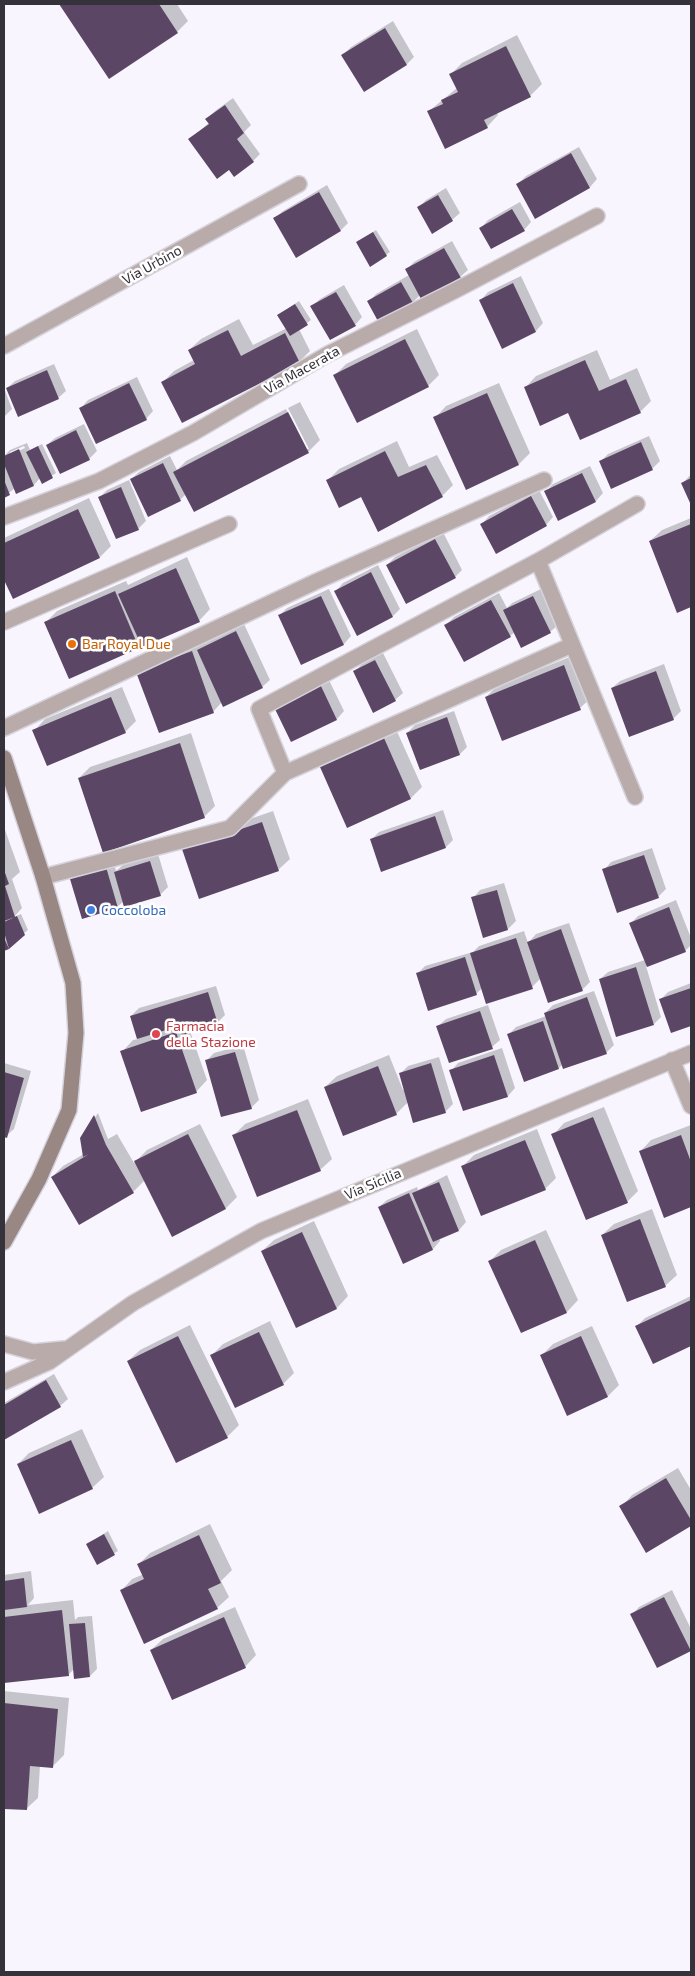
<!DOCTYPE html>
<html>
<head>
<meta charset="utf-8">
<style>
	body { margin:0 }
	#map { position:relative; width:695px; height:1976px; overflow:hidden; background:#f8f5fe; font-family:"Exo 2",sans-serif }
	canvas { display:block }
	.frame { position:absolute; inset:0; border:5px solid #35323b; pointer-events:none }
</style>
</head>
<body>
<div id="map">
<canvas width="695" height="1976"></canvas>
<div class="frame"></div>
</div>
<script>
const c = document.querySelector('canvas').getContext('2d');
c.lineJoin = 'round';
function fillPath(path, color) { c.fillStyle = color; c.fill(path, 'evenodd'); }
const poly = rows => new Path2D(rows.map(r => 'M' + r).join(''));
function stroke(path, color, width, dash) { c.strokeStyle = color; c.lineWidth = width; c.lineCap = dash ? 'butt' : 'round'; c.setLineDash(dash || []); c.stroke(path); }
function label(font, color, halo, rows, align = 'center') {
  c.font = font + ' "Exo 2",sans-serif'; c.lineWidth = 5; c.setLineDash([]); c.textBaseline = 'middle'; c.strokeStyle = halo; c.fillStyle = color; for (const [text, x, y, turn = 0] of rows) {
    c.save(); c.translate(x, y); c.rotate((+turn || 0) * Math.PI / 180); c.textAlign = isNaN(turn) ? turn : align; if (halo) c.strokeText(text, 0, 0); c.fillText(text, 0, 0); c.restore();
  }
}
fillPath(poly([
	[61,4,177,4,188,21,177,32,109,77],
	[393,21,414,57,407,64,365,90,343,55,351,47],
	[517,35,542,84,530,96,497,112,498,115,487,127,429,111,457,88,451,74,462,63],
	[233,98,251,125,244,132,260,154,253,161,190,139,210,122,207,119,215,111],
	[579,147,597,179,590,187,536,217,518,184,526,176],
	[327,185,348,223,341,230,275,218,283,211],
	[446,188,460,213,452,220,419,207,426,200],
	[520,202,531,222,524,230,481,228,488,220],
	[376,230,390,252,386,255,357,243],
	[452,241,468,270,460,277,420,295,413,302,380,321,369,302,376,294,409,275,406,270,414,262],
	[521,276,543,323,536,331,502,347,481,300,488,292],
	[344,285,362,317,355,325,312,306,320,299],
	[299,301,311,320,299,329,310,351,299,362,163,382,174,371,194,360,189,350,201,339,239,319,253,345,287,328,279,315],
	[417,329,439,375,428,386,335,375,346,364],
	[597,350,610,380,637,368,651,401,640,412,569,412,525,388,536,376],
	[54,364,66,391,58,398,7,388,15,381],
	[137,377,153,411,146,419,81,408,88,400],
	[499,383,530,453,519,464,466,488,435,418,446,406],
	[4,388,12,409,4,417],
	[300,402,320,440,308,452,186,494,180,500,131,479,139,472,170,456,177,470,186,461,286,409,306,449,309,449,288,408],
	[84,424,97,451,89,459,47,445,55,438],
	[649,436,660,461,653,468,612,487,601,461,608,454],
	[397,441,409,467,437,455,453,485,442,496,362,495,328,480,339,469],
	[27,443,30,450,42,444,56,473,42,482,40,478,34,485,15,488,4,497,4,456,10,450],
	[24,446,25,448,10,455,10,452],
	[590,466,603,493,596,501,559,519,546,492,553,484],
	[691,474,691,502,683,483],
	[129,480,146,521,138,529,100,497,107,490],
	[539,490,553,517,546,525,482,524,489,516],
	[89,498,111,546,100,557,13,598,4,577,4,538],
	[691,518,691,606,677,611,650,541,662,530],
	[443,532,462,570,455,577,387,565,395,557],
	[187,557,210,609,199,621,138,647,46,622,57,611,126,581,128,585],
	[378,565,400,609,393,616,336,591,343,583],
	[329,589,351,636,344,644,301,663,279,616,287,608],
	[541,589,558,625,550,632,515,632,510,636,446,625,454,617,499,593,507,608,512,603],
	[244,624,270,680,262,687,222,702,213,712,138,672,203,641,204,644],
	[383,653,403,693,395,700,355,671,362,664],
	[575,655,592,697,580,708,503,739,486,697,497,686],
	[664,664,681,711,673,719,612,688,620,681],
	[328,678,344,711,337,719,292,741,276,708],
	[122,687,136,721,125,732,34,731,45,719],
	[454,711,467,747,460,754,421,769,407,733,415,725],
	[395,727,422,787,411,798,348,826,321,767,333,756],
	[191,733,215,806,204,817,79,778,90,767],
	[443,810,453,840,446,847,371,840,379,832],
	[273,811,290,859,278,870,183,850,195,838],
	[4,827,20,872,12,879,22,908,14,917,21,914,28,930,4,950],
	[652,848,666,889,658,897,604,870,611,862],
	[158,854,168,887,160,895,124,901,117,907,71,879,79,871,113,860,116,871,123,865],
	[504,883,516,921,508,929,484,936,473,898,480,890],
	[676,900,691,938,691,945,685,951,646,966,661,1017,654,1024,600,979,608,972,645,960,631,923,638,916],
	[569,923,590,982,582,990,541,978,532,987,482,988,476,994,418,973,425,966,473,952,479,946,524,931,528,943,536,934],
	[691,983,691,1024,672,1031,661,999,668,992],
	[216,986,225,1015,217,1023,190,1031,207,1080,196,1092,122,1052,133,1040,138,1039,131,1016,139,1008],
	[594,991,614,1045,606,1053,563,1064,559,1068,509,1034,516,1027,546,1016,545,1013,553,1005],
	[488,1005,500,1040,492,1047,438,1026,446,1019],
	[243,1045,259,1100,251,1108,206,1061,214,1053],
	[502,1048,515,1088,508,1096,464,1110,451,1071,458,1063],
	[389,1055,403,1090,405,1090,400,1074,408,1066,439,1057,453,1104,445,1112,408,1102,396,1114,325,1087,337,1076],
	[4,1063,31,1071,14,1129,6,1136,4,1136],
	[308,1099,332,1159,320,1170,234,1135,245,1124],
	[604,1107,638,1191,627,1202,553,1135,564,1123],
	[98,1113,108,1139,117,1134,134,1163,147,1150,200,1124,237,1197,226,1208,145,1180,133,1192,52,1177,63,1166,84,1154,81,1138],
	[691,1125,691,1206,665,1216,640,1152,651,1140],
	[537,1129,556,1178,545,1189,463,1166,474,1155],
	[447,1175,466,1222,459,1230,439,1238,440,1241,433,1249,403,1262,379,1207,387,1200,417,1187,418,1190],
	[652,1209,677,1275,665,1286,602,1235,614,1224],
	[314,1221,348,1296,337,1308,297,1326,262,1251,274,1240],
	[546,1230,578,1300,567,1312,522,1332,490,1261,501,1250],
	[691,1296,691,1345,654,1362,637,1326,645,1318],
	[270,1321,294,1373,283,1384,212,1355,223,1344],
	[190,1325,239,1425,227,1437,177,1461,128,1361,140,1350],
	[592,1326,619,1385,608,1396,568,1414,542,1355,553,1344],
	[54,1374,68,1399,60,1406,4,1438,4,1403],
	[82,1429,104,1477,92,1488,18,1464,29,1453],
	[678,1468,691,1490,691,1525,647,1551,621,1507,632,1495],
	[210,1524,232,1570,221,1581,229,1597,217,1608,121,1591,132,1579,144,1574,139,1564,150,1553],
	[108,1531,118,1551,97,1563,88,1544],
	[31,1571,34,1598,28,1605,73,1600,75,1620,78,1617,92,1616,97,1669,90,1676,74,1669,69,1674,4,1682,4,1575],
	[672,1590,691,1629,690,1650,632,1615,639,1607],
	[235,1607,256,1655,245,1667,151,1650,163,1639],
	[4,1691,69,1698,64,1755,52,1767,40,1766,38,1798,26,1809,4,1808]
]), '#0003');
fillPath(poly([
	[59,4,159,4,178,33,109,79],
	[385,28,407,65,364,92,341,55],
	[506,46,531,97,484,120,488,128,445,149,427,111,443,104,441,100,458,92,449,74],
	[225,105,244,133,237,139,254,162,234,177,229,170,217,179,188,139,209,124,205,119],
	[571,153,590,188,535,219,516,184],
	[319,192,341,231,296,258,273,218],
	[438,195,453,221,432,234,417,207],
	[512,209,525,231,491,249,479,228],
	[373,232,387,256,370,267,356,242],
	[444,248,461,278,421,299,405,269],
	[401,282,413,303,379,323,367,301],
	[513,283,536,332,502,349,479,300],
	[336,292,356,326,330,340,310,306],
	[295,304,308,325,290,336,277,315],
	[228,330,241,356,285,333,300,363,182,423,161,382,195,364,188,350],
	[405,339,429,387,357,423,333,375],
	[585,360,599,391,626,379,641,413,580,440,568,413,540,426,524,387],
	[47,370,59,399,18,417,6,388],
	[129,383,147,420,96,444,79,408],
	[487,393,519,465,466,490,433,417],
	[288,412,309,453,194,512,173,472],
	[76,430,90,460,60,474,46,445],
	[641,442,653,470,611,489,599,461],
	[38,446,53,478,42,484,26,452],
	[19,449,34,486,16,494,4,464,4,456],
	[385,451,398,477,426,465,443,497,378,532,361,497,339,508,326,480],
	[163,463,181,501,148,517,130,479],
	[582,473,596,502,558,521,544,491],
	[691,478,691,505,681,483],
	[4,480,10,495,4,498],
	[121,487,139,530,116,539,98,497],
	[531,496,547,526,496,554,480,524],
	[78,509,100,558,13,599,4,580,4,543],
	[691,524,691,607,677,613,649,541],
	[435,539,456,578,406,604,386,565],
	[176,568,200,622,142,647,118,594],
	[371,572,393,617,357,636,334,591],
	[115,591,139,648,69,679,44,622],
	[321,596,344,645,301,665,278,615],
	[533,596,551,633,521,648,503,610],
	[491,600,511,637,464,662,444,625],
	[236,631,263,688,223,707,197,650],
	[192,651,214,713,159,733,136,672],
	[375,660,396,701,373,713,353,671],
	[564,665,581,710,502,741,485,697],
	[656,671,674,720,629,737,611,688],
	[320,684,337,720,291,742,274,707],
	[111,697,126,733,47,766,32,730],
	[447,717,460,755,420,770,406,733],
	[384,738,411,799,347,828,320,767],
	[180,743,205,818,103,853,78,778],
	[435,816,446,848,381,872,370,839],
	[262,822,279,871,199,899,182,849],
	[644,855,659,898,617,913,602,869],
	[150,861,161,896,124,907,114,872],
	[106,867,118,908,82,919,70,879],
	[4,870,9,884,5,886,15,917,4,921],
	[497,890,508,930,483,938,471,897],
	[669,907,686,952,647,967,629,923],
	[17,916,25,935,9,949,4,951,4,938,9,949,4,932,4,922],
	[561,929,583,991,548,1003,527,942],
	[516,938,533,989,486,1004,470,953],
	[465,957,477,995,428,1011,416,973],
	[636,967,654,1025,616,1037,599,979],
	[691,988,691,1026,671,1033,659,999],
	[208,992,218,1024,182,1035,179,1026,137,1039,130,1016],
	[587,997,607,1054,563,1069,544,1013],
	[480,1011,493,1049,449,1063,436,1026],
	[543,1021,559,1069,524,1082,507,1034],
	[176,1032,197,1093,141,1112,120,1051],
	[235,1052,252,1109,221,1117,205,1060],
	[494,1055,508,1097,463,1111,449,1070],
	[431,1063,446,1113,413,1123,399,1073],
	[378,1066,397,1115,343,1136,324,1087],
	[4,1072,24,1078,7,1138,4,1137],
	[297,1110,321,1171,257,1197,232,1135],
	[94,1115,106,1145,134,1193,79,1225,51,1177,89,1154,83,1157,80,1138],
	[593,1117,628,1203,586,1220,551,1134],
	[188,1134,226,1209,172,1237,134,1161],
	[681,1135,691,1162,691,1207,664,1218,639,1151],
	[525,1140,546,1190,481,1216,461,1166],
	[439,1182,459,1231,433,1242,412,1193],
	[409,1193,433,1250,403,1264,378,1207],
	[640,1219,666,1287,627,1302,601,1235],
	[302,1232,337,1309,296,1328,261,1251],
	[535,1240,567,1313,521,1333,488,1261],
	[691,1300,691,1346,653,1364,635,1326],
	[259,1332,284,1385,235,1408,210,1355],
	[178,1336,228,1438,176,1463,127,1361],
	[581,1336,608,1397,567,1416,540,1355],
	[46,1380,61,1407,4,1440,4,1405],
	[71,1440,93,1489,39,1514,17,1464],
	[666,1478,691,1520,691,1526,646,1553,619,1506],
	[104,1534,115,1555,97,1565,86,1544],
	[199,1535,221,1583,208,1589,218,1609,144,1644,120,1590,144,1579,137,1564],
	[24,1578,27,1607,4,1610,4,1581],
	[664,1597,691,1651,657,1668,630,1614],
	[62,1610,69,1676,4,1683,4,1617],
	[224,1617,246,1668,172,1700,150,1650],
	[85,1623,90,1677,74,1679,69,1624],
	[4,1703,58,1709,53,1768,30,1766,27,1810,4,1809]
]), '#5b4765');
const street = poly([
	[4,346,299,184],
	[4,517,99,481,193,433,328,354,456,290,597,216],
	[538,561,635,797],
	[4,622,229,524],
	[4,728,315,582,544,480],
	[285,773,572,645],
	[43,877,230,828,285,773,259,709,538,561,637,504],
	[672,1060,691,1106],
	[4,1344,33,1352,64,1349],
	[4,1382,49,1362,133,1303,261,1231,691,1053]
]);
const secondary = poly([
	[4,758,43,877,73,983,76,1033,69,1110,39,1179,4,1242]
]);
stroke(street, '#d5d2db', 18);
stroke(secondary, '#d5d2db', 18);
stroke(street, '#b8aba9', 15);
stroke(secondary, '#998784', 15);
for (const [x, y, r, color] of [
	[72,644,5,"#e8710a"],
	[91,910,5,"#3f7fe0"],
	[156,1034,5,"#e0444e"]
]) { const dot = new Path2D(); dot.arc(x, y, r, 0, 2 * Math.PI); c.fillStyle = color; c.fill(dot); stroke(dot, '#fff', 2); }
label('14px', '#35323b', '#fff', [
	["Via Urbino",152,265,-29],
	["Via Macerata",302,370,-29],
	["Via Sicilia",373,1184,-23]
]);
label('14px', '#c56008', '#fff', [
	["Bar Royal Due",82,644]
], 'left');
label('14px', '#366cbe', '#fff', [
	["Coccoloba",101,910]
], 'left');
label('14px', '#be3a42', '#fff', [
	["Farmacia",166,1026],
	["della Stazione",166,1042]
], 'left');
</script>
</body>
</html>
